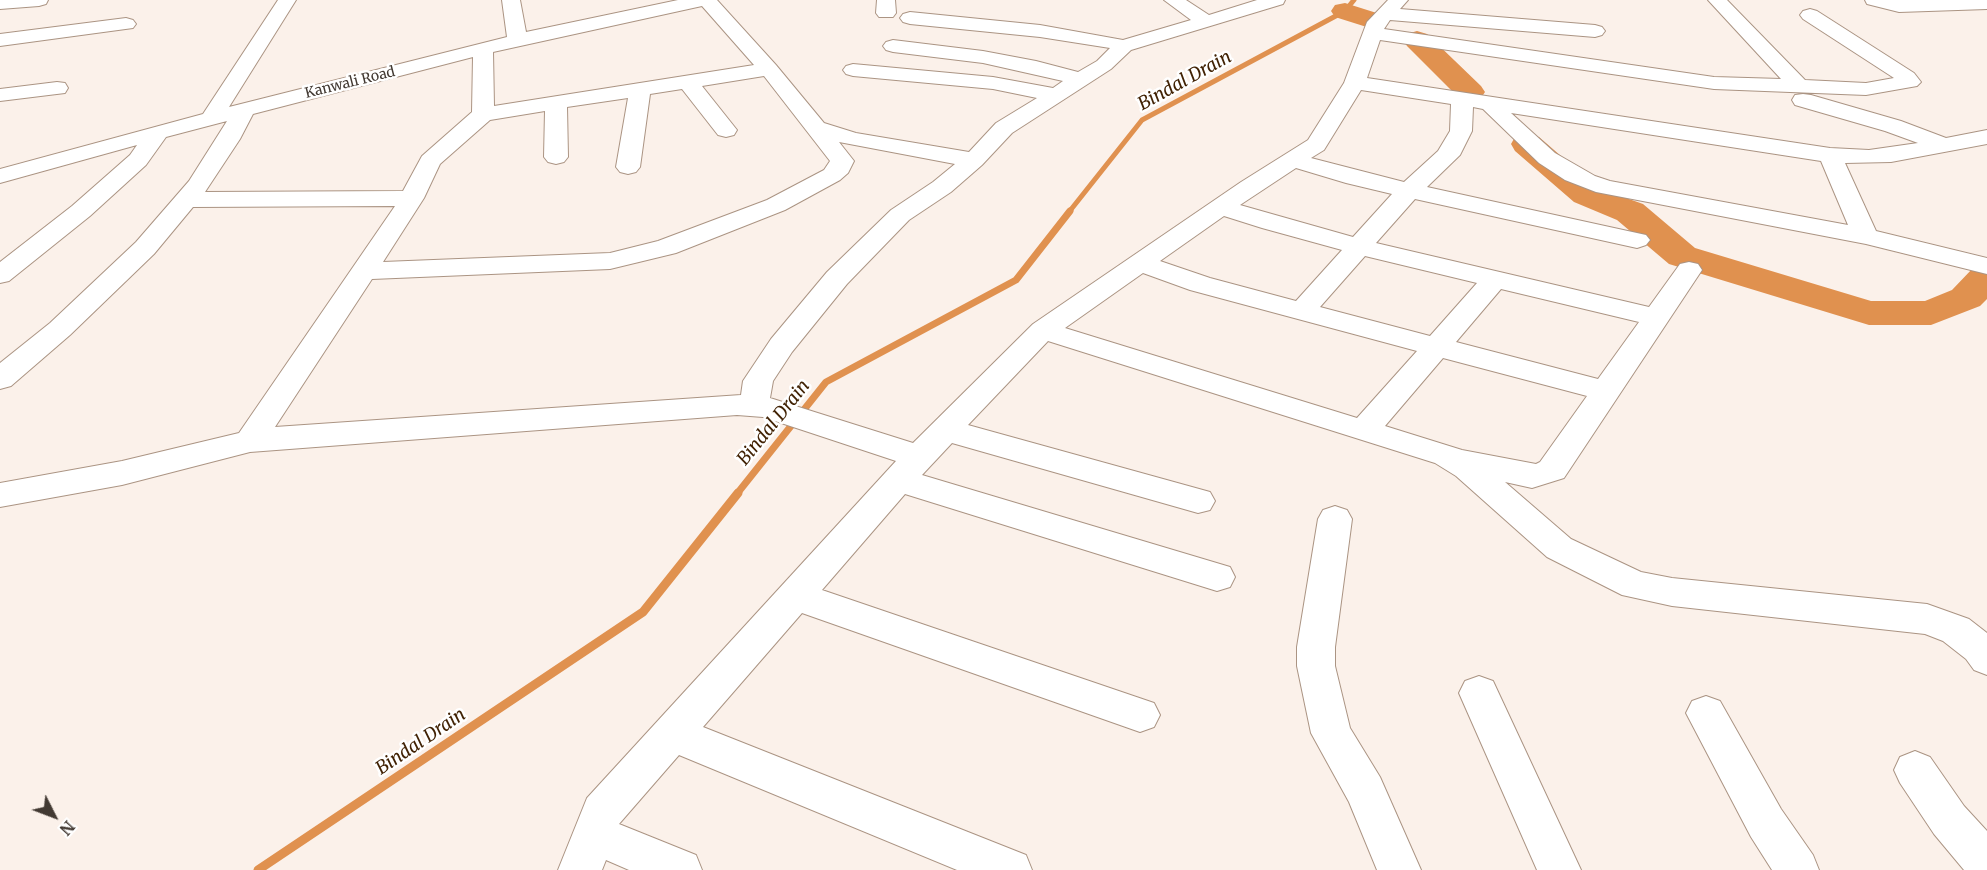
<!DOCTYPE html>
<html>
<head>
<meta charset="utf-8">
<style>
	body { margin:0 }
	#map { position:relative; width:1987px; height:870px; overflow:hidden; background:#fbf1ea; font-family:Merriweather,serif }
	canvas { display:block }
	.north { position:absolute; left:24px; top:786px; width:60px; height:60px; -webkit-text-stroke:4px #fff; paint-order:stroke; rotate:132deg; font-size:16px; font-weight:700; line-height:24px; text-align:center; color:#423932 }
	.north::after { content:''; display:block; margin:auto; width:21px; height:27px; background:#423932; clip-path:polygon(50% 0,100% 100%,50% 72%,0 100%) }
</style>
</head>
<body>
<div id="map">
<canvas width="1987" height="870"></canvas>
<div class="north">N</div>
</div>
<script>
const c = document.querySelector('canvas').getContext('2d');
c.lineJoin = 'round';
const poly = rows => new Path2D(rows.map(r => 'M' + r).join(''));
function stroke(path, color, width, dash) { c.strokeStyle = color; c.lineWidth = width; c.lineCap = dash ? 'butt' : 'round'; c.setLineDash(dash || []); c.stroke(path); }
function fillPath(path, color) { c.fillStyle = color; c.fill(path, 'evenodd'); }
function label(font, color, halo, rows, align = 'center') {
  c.font = font + ' Merriweather,serif'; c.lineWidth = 5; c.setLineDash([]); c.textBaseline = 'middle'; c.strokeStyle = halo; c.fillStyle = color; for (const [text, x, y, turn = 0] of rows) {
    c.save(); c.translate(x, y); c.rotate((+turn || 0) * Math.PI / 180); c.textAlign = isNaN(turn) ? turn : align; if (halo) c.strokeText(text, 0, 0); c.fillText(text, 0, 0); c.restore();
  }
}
stroke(poly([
	[1069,212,1142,120,1345,11,1354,0]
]), '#e0914f', 5);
stroke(poly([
	[736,495,826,382,1016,280,1070,211]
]), '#e0914f', 7);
stroke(poly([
	[258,870,643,612,738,493]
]), '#e0914f', 9);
fillPath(poly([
	[1345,3,1383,15,1387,21,1383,27,1373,29,1335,17,1331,11,1335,5,1345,3],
	[1417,31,1427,34,1481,86,1485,92,1481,98,1470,101,1459,98,1407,46,1403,40,1407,34,1417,31],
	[1527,134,1539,137,1598,188,1643,204,1695,248,1871,301,1925,301,1952,290,1973,268,1987,265,1987,299,1980,306,1931,325,1869,325,1669,264,1617,220,1574,202,1515,151,1511,144,1515,137,1527,134]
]), '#e0914f');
const minor = poly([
	[0,0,48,0,46,4,39,6,0,9,0,0],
	[278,0,296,0,229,107,507,37,502,0,520,0,526,32,678,0,717,0,776,65,824,123,856,133,969,152,996,123,1037,98,993,89,853,76,846,74,843,70,846,66,853,64,993,77,1053,88,1063,81,983,63,893,52,886,50,883,46,886,42,893,40,983,51,1036,61,1078,72,1097,61,1110,48,1040,37,910,24,903,22,900,18,903,14,910,12,1040,25,1123,40,1191,20,1164,0,1186,0,1209,15,1257,0,1285,0,1283,4,1131,50,1111,69,1012,133,982,165,951,192,909,220,847,284,792,352,773,381,770,398,913,443,1033,324,1241,182,1308,140,1344,83,1367,22,1388,0,1408,0,1400,9,1595,25,1602,27,1605,31,1602,35,1595,37,1390,20,1384,29,1714,77,1781,79,1708,0,1727,0,1805,80,1866,83,1894,78,1803,19,1800,15,1803,11,1810,9,1817,11,1914,73,1921,82,1917,86,1866,95,1714,89,1380,40,1367,78,1830,148,1869,150,1918,143,1885,131,1795,105,1792,100,1795,95,1803,94,1811,95,1901,121,1946,138,1987,130,1987,144,1891,162,1845,163,1876,231,1987,258,1987,274,1866,244,1596,192,1565,180,1539,163,1483,109,1473,107,1472,131,1460,155,1427,187,1646,235,1650,240,1646,245,1637,248,1415,199,1376,243,1649,307,1680,264,1689,262,1698,264,1702,270,1564,478,1532,488,1505,482,1571,539,1641,572,1672,578,1927,604,1969,619,1987,633,1987,675,1974,670,1966,659,1943,641,1925,634,1672,606,1622,595,1547,557,1456,476,1435,463,1048,341,968,425,1210,492,1215,501,1210,510,1198,513,952,443,922,475,1230,567,1235,577,1230,587,1217,591,905,494,822,590,1154,703,1160,715,1154,727,1140,732,802,613,703,727,1026,855,1032,870,957,870,679,755,619,824,696,855,702,870,629,870,606,860,602,870,558,870,587,798,896,461,763,417,737,415,250,452,122,485,0,507,0,483,122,461,239,433,395,206,193,207,154,254,70,335,11,386,0,389,0,363,50,323,136,242,189,181,227,121,166,137,146,165,90,216,9,281,0,283,0,262,72,206,130,155,137,145,0,183,0,169,203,114,278,0],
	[702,6,754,65,494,106,493,52,702,6],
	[473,57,472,112,422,156,403,191,205,192,240,139,253,114,473,57],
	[764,76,830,161,824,170,767,200,658,241,610,253,383,262,424,198,440,164,490,120,545,111,544,157,548,162,556,164,564,162,568,157,567,107,628,98,616,167,620,172,628,174,636,172,640,167,650,94,682,89,718,135,726,137,734,135,737,130,702,86,764,76],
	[1361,90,1451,104,1450,131,1438,151,1404,182,1311,158,1324,150,1361,90],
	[1511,113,1821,161,1848,225,1610,181,1595,176,1555,153,1511,113],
	[839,142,955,164,933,182,891,210,827,272,771,339,743,381,741,395,275,427,372,279,610,269,676,253,785,210,840,180,848,173,854,161,839,142],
	[1296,168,1346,183,1392,194,1353,237,1240,205,1296,168],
	[1224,216,1262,228,1342,250,1296,301,1210,278,1160,261,1224,216],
	[1365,256,1477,283,1430,336,1320,307,1365,256],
	[1143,273,1190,290,1417,351,1357,418,1065,328,1143,273],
	[1501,289,1639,322,1598,379,1456,342,1501,289],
	[1443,358,1587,396,1540,462,1536,464,1462,450,1385,426,1443,358],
	[877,0,895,0,896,13,893,17,879,17,876,13,877,0],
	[1865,0,1987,0,1987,9,1899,12,1867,4,1865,0],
	[126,18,133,20,136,24,133,28,0,46,0,34,126,18],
	[57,82,65,83,68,88,65,93,0,101,0,89,57,82],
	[1335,506,1347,510,1352,519,1335,647,1335,666,1350,728,1380,777,1421,870,1377,870,1349,802,1311,733,1297,666,1297,647,1318,519,1323,510,1335,506],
	[1479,676,1493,681,1581,870,1537,870,1459,693,1465,681,1479,676],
	[1706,696,1720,701,1781,809,1813,855,1819,870,1772,870,1751,837,1686,713,1692,701,1706,696],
	[1915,751,1930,757,1964,806,1987,831,1987,870,1964,870,1934,834,1900,783,1894,770,1900,757,1915,751]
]);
stroke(minor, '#ab9483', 2);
fillPath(minor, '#fff');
label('14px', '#423932', '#fff', [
	["Kanwali Road",350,83,-14]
]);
label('italic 18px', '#412204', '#fff', [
	["Bindal Drain",1185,81,-29],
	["Bindal Drain",774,423,-51],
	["Bindal Drain",421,742,-34]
]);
</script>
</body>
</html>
